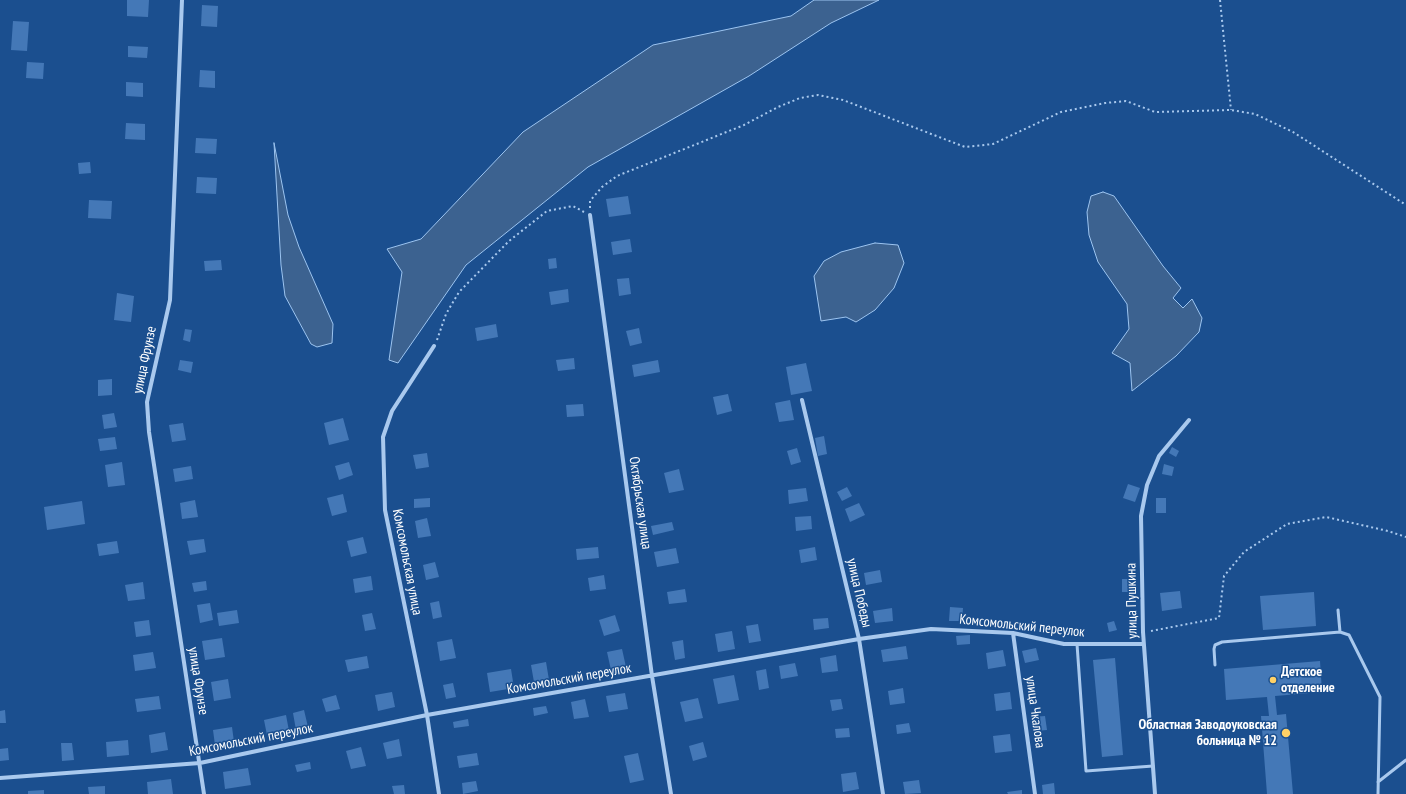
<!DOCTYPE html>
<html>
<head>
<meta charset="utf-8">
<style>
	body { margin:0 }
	canvas { display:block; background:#1b4f8f }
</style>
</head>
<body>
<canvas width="1406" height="794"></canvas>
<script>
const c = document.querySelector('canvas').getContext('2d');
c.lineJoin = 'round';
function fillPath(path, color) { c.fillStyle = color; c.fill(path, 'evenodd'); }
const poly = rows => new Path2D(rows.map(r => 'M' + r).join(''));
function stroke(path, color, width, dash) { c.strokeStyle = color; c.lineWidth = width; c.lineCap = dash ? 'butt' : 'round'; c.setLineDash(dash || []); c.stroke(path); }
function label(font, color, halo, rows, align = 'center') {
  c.font = font + ' "PT Sans Narrow",sans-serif'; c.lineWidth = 3; c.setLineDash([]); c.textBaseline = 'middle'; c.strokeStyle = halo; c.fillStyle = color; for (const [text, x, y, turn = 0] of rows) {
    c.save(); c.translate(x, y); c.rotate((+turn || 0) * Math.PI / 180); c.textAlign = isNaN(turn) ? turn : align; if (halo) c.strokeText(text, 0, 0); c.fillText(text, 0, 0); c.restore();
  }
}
const water = poly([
	[814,0,879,0,831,23,749,76,588,167,466,265,398,363,389,360,402,272,387,249,421,239,523,132,653,45,791,16,814,0],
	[274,143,288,215,299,247,333,324,332,343,317,347,311,344,285,296,281,265,274,143],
	[1103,192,1114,196,1163,266,1181,288,1173,298,1183,308,1192,299,1202,318,1199,332,1176,356,1132,391,1130,363,1112,353,1129,329,1127,304,1098,262,1089,235,1087,212,1091,196,1103,192],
	[875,243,898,245,904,263,894,288,875,310,856,322,846,317,821,321,814,276,824,261,841,252,875,243]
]);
fillPath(water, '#3c6290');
stroke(water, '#9cc4f0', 1);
fillPath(poly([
	[127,0,149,0,148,17,127,16],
	[202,5,218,6,217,27,201,26],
	[13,21,29,22,27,51,11,50],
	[128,46,148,47,147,58,128,57],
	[27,62,44,63,43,79,26,78],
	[200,70,215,71,215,88,199,87],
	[126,82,143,83,143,97,126,96],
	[126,123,145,124,145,140,125,139],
	[196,138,217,139,216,154,195,153],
	[90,162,91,173,79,174,78,163],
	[197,177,217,178,216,194,196,193],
	[628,196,631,214,609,217,606,199],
	[89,200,112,201,111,219,88,218],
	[630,239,632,252,613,255,611,242],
	[556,258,557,268,549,269,548,259],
	[221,260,222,270,205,271,204,261],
	[629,278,631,294,619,296,617,279],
	[568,289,569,302,551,305,549,292],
	[117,293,134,296,131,322,114,320],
	[496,324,498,337,477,341,475,328],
	[639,328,642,343,630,346,626,331],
	[185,329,192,330,190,342,183,340],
	[574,358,575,369,558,371,556,360],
	[180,360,193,362,191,373,178,370],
	[658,360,660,372,634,377,632,365],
	[806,363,812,391,791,395,786,367],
	[112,379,112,395,98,396,98,380],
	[728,394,732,411,717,415,713,397],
	[790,400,794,420,779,422,775,403],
	[583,404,584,416,567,417,566,405],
	[114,413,117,427,104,429,102,415],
	[343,418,349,440,329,445,324,423],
	[183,423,186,440,172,442,169,425],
	[824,436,827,454,818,456,815,438],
	[115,437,117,449,100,451,98,439],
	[1172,447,1179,451,1176,457,1169,453],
	[797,448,801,462,791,465,787,451],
	[427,453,429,467,416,469,413,455],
	[122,462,125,485,108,487,105,465],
	[349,462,353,475,339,480,335,466],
	[1164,464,1174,467,1172,476,1162,474],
	[191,466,193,479,175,482,173,469],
	[679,469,684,490,669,493,664,473],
	[1128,484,1140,488,1135,502,1123,498],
	[847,487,852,496,842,501,837,492],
	[806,488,808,501,789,504,788,490],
	[343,494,347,512,332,516,327,498],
	[430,498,430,507,414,508,414,499],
	[1156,498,1166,498,1166,513,1156,513],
	[195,500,198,517,182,519,180,503],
	[82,501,85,524,47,530,44,507],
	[859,503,865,515,850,522,845,509],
	[811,516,812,529,796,531,795,517],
	[427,518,431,536,418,538,415,521],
	[672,522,674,530,653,535,651,526],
	[363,537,367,553,351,557,347,541],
	[204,539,206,552,190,555,187,541],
	[117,541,119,553,99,556,97,544],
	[598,547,599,558,577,560,576,549],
	[815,547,817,560,801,563,799,550],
	[676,548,679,563,657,567,654,552],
	[435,562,439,577,426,580,423,565],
	[880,570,882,582,866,585,864,573],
	[604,575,606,589,590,591,588,578],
	[371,576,373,590,355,593,353,579],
	[1122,579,1130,579,1130,592,1122,592],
	[206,581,207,590,194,592,192,583],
	[143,582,145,599,128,601,125,585],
	[685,589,687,602,669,604,667,592],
	[1180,591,1182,608,1162,611,1160,593],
	[1314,592,1316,626,1263,630,1260,596],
	[439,601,442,617,433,619,430,603],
	[210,603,213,620,200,623,197,605],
	[950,607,963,608,962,621,949,621],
	[892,608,893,621,875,623,873,611],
	[237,610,239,623,219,626,217,613],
	[372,613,376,629,365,631,362,615],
	[615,615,620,631,604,636,599,620],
	[828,618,829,628,814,630,813,619],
	[149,620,151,635,136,637,134,622],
	[1114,621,1117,630,1109,632,1107,623],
	[758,624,761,641,749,643,746,626],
	[732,631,735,649,718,652,715,634],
	[970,635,970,644,957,645,956,636],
	[222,638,225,657,205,660,202,641],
	[452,639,456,658,440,661,437,642],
	[683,640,685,658,675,660,672,642],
	[906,646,908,659,883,662,881,650],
	[1036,648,1039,660,1025,663,1022,651],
	[622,649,626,667,611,670,607,652],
	[1003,650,1006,666,988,669,986,653],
	[153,652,156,668,135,671,133,655],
	[836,655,838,671,822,673,820,658],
	[367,656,369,668,348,672,345,660],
	[1115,658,1123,755,1102,757,1093,660],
	[1320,661,1322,692,1275,696,1277,715,1286,714,1293,794,1267,794,1261,716,1269,716,1267,697,1226,700,1224,669],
	[546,662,549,680,534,682,531,665],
	[795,663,798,676,781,679,779,666],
	[511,669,514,688,490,692,487,673],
	[766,669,769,688,759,690,756,671],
	[734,675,739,700,718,704,713,679],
	[228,679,231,698,214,701,211,682],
	[453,683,456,697,446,699,443,685],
	[903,688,905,703,890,705,888,691],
	[392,692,395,707,378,711,375,695],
	[1010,692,1012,709,996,711,994,694],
	[625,693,628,709,609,712,606,696],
	[336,695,340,709,326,712,322,699],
	[159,696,161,709,137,712,135,699],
	[698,698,703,718,685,722,680,702],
	[585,699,589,717,574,719,571,702],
	[841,699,843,709,832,711,830,700],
	[546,706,548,713,534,716,533,708],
	[5,710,6,723,0,723,0,711],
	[304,710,308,727,296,730,293,713],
	[286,715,289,731,267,735,264,720],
	[1045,716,1047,730,1034,731,1033,717],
	[468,719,469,726,454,728,453,722],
	[909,723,911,732,897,734,896,725],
	[232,727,234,742,215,745,213,730],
	[849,728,850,737,836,738,835,729],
	[165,732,168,750,151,753,149,735],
	[1010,734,1012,751,995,753,993,736],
	[399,739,402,756,387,759,383,743],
	[128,740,129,755,107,757,106,742],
	[703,742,707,757,693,761,689,746],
	[61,743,72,743,74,760,62,761],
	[361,747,366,766,351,769,346,751],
	[8,748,9,760,0,761,0,749],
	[477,753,479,765,459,768,457,756],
	[638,753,644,780,630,783,624,756],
	[310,762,311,769,297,772,295,765],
	[248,768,251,785,225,789,223,772],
	[856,772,859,789,843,792,841,774],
	[171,779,173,794,148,794,147,782],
	[919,780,921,793,905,794,903,782],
	[476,781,478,791,463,794,462,783],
	[1054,783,1055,794,1043,794,1042,785],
	[404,785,405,794,394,794,392,786],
	[105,786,105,794,89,794,88,787],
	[44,790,44,794,28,794,28,791],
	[1022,790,1022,794,1008,794,1007,792]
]), '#4478b7');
stroke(poly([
	[1220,0,1231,110],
	[590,208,590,201,602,187,617,176,744,125,778,107,800,98,818,95,843,100,965,147,993,144,1061,112,1105,103,1126,101,1155,112,1231,110,1255,114,1293,132,1406,205],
	[437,340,446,314,459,292,509,241,547,211,573,206,584,212],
	[1151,631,1219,618,1224,576,1244,552,1287,524,1326,517,1388,531,1406,537]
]), '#a9c9ee', 2, [2, 3]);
stroke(poly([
	[1338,610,1340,632],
	[1077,644,1086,771,1153,766],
	[1215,665,1214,649,1215,645,1222,642,1340,632,1349,635,1380,697,1378,794],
	[1378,782,1406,760]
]), '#a9c9ee', 3);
stroke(poly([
	[182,0,170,300,147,402,149,432,204,794],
	[590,215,652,676,671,794],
	[434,346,392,411,383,437,385,510,427,715,439,794],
	[802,400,859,639,883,794],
	[1013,633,1035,794],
	[0,778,200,763,427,715,859,639,931,629,1013,633,1064,644,1143,644],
	[1155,794,1143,632,1141,516,1147,485,1159,456,1189,420]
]), '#a9c9ee', 4);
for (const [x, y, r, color] of [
	[1273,680,4,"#ffd166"],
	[1286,733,5,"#ffd166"]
]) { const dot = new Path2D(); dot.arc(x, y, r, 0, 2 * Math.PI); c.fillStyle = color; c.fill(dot); stroke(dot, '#1b4f8f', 1.5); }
label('14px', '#fff', '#1b4f8f', [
	["улица Фрунзе",145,360,-78],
	["Октябрьская улица",640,503,82],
	["Комсомольская улица",407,562,79],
	["улица Победы",859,593,77],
	["улица Пушкина",1132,601,-91],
	["Комсомольский переулок",1022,626,6],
	["Комсомольский переулок",569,679,-10],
	["улица Фрунзе",198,681,81],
	["улица Чкалова",1035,712,82],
	["Комсомольский переулок",251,740,-11]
]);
label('bold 14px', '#fff', '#1b4f8f', [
	["Детское",1281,672],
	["отделение",1281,688],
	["Областная Заводоуковская",1277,725,"right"],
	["больница № 12",1277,741,"right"]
], 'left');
</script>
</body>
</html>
